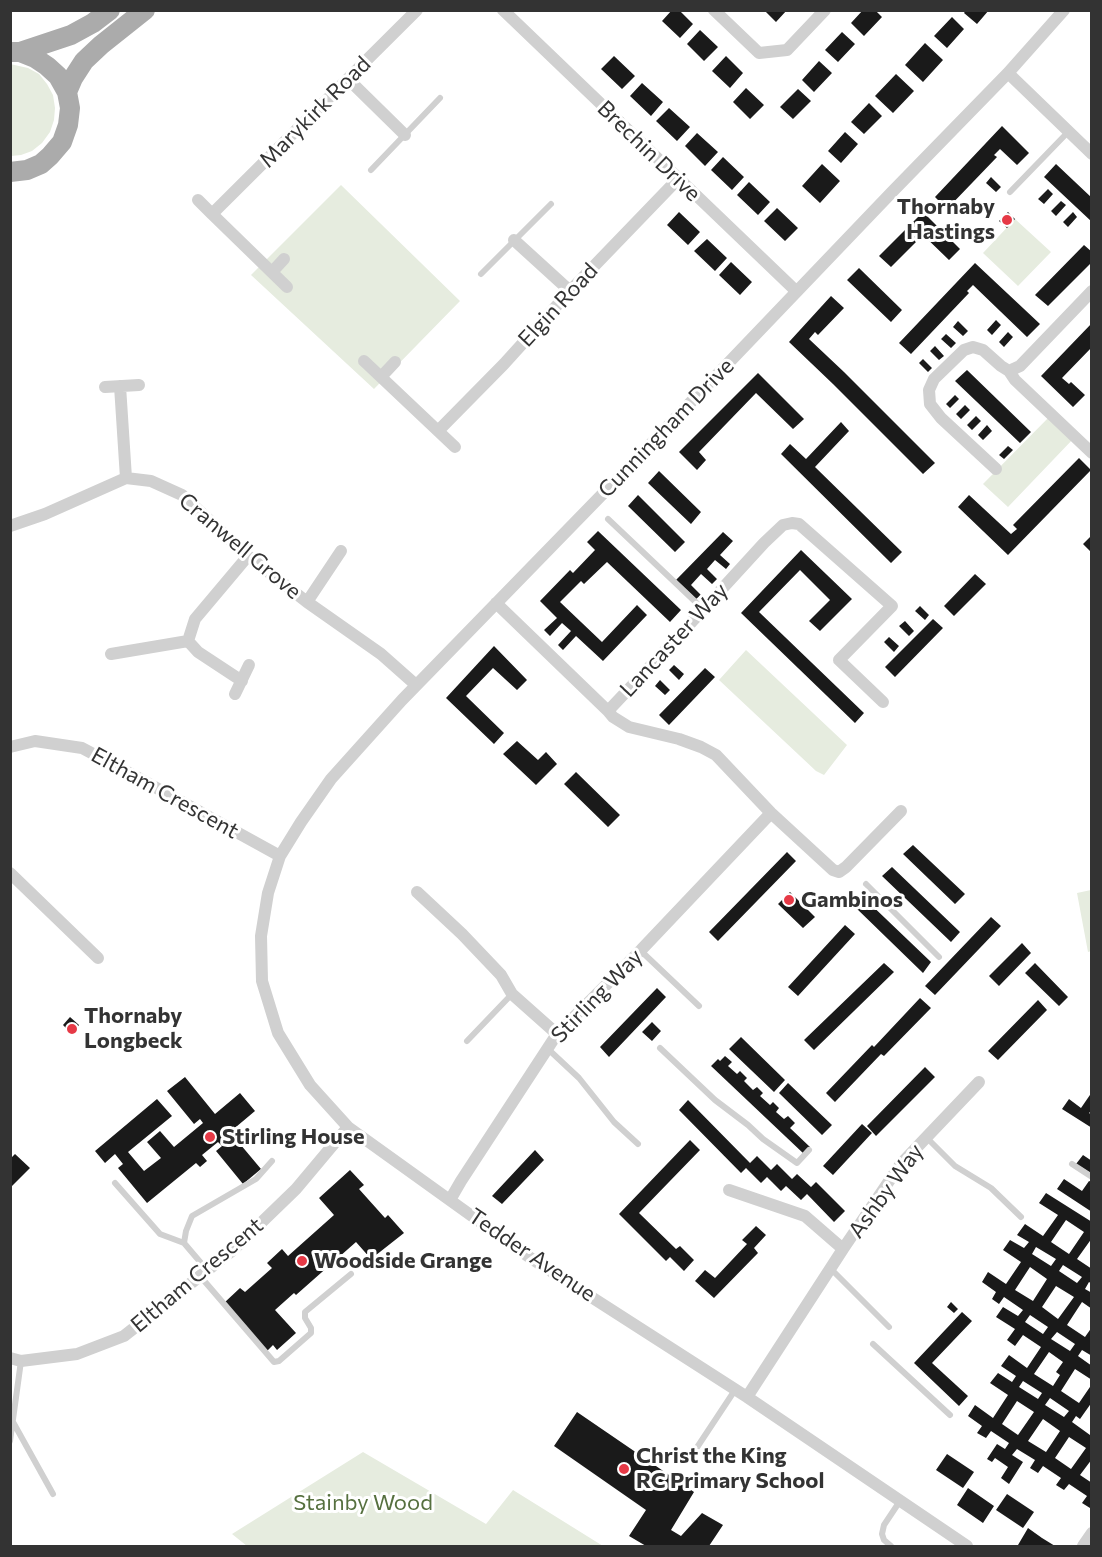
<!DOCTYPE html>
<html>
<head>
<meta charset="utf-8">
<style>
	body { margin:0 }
	#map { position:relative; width:1102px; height:1557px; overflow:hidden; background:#fff; font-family:Commissioner,sans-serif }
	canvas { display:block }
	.frame { position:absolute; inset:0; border:12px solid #333; pointer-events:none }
</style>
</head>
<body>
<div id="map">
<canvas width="1102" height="1557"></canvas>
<div class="frame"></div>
</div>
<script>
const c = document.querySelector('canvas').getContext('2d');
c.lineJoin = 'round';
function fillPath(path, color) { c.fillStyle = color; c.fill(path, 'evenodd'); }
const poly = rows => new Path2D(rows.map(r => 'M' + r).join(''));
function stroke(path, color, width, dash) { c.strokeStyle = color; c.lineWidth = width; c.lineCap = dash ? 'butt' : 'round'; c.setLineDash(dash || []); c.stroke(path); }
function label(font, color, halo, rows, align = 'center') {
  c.font = font + ' Commissioner,sans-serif'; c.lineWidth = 6; c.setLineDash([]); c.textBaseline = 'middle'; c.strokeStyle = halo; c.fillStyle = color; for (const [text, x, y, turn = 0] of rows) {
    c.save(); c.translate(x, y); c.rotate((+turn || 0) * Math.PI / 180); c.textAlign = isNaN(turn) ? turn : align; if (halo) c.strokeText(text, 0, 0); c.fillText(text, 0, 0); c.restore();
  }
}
fillPath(poly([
	[10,64,28,68,39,74,47,84,53,95,55,108,54,120,50,132,42,143,32,151,21,155,11,156],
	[341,185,460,301,374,389,251,275],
	[1015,219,1051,252,1018,286,983,253],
	[1051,415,1075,437,1008,507,983,484],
	[746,650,847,745,824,775,816,771,719,680],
	[1091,890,1091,951,1088,952,1077,893],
	[363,1452,486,1524,513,1490,603,1546,247,1546,232,1534]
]), '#e6ecdf');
fillPath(poly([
	[672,10,679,10,693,24,680,38,662,21],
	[764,10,787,10,776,22],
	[863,10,875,10,882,17,864,36,851,23],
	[966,10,989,10,977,24,964,13],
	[952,17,964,29,947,48,934,36],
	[700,30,718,47,704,61,687,44],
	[842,32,855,44,838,62,825,50],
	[925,43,943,60,923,82,905,65],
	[614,56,635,76,622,89,601,69],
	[726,56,743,73,730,88,712,71],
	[819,61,832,73,814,92,802,80],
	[896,74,914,91,893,113,875,96],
	[642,83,663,102,651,116,630,96],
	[746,88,764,105,750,119,733,102],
	[798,89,811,101,793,119,780,107],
	[869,103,882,116,864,134,851,122],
	[669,108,690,127,677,141,656,121],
	[1002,126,1029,153,1017,165,1000,149,994,155,997,157,947,209,935,197],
	[845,132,858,144,841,163,828,151],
	[697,133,718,152,705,166,685,146],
	[723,157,744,177,732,190,711,170],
	[822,164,840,181,820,203,802,186],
	[1056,164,1092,198,1092,222,1044,177],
	[991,177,1001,187,996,192,986,183],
	[749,182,770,202,758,215,737,195],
	[1048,189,1053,194,1044,204,1038,199],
	[1061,201,1066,205,1056,216,1051,211],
	[968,203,977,212,972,217,963,208],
	[777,208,798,228,785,241,764,221],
	[679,212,700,232,688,245,667,225],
	[923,212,960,249,949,260,920,232,913,239,916,242,891,267,879,256],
	[1008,212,1015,219,1007,228,999,221],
	[1073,212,1077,217,1068,227,1063,222],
	[707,239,727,258,715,271,694,251],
	[1084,245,1092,252,1092,262,1048,306,1035,295],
	[731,262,752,282,740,295,719,275],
	[975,263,1040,324,1027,337,973,285,967,291,969,293,911,354,899,343],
	[859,268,902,310,891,322,847,280],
	[831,296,844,308,818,335,815,332,809,339,844,372,935,463,923,474,833,384,789,342],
	[996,320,1001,325,992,335,987,330],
	[958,321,968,331,963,336,953,327],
	[1092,323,1092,347,1062,378,1069,384,1071,382,1085,395,1073,407,1041,376],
	[1008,332,1013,337,1004,347,999,342],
	[946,334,956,343,951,348,941,339],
	[935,346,944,356,939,360,930,351],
	[923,359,932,368,928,372,919,363],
	[967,370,1031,432,1020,443,955,381],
	[758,373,804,419,793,429,756,393,699,452,706,460,697,470,679,452],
	[955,395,959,399,950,408,946,404],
	[965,405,970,410,961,419,956,414],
	[976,416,981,421,972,430,967,425],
	[841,422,849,431,815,467,902,552,891,563,781,454,790,444,806,459],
	[987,425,992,431,983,440,978,435],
	[1008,446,1013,450,1004,459,999,455],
	[1079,458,1091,470,1008,555,958,507,969,495,1011,534,1017,529,1013,525],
	[659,471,701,512,691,524,648,483],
	[638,495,685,542,675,552,628,506],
	[598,531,681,610,670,622,607,562,584,584,581,581,560,602,602,642,637,605,647,615,603,661,576,636,563,650,558,645,571,631,562,623,550,636,544,630,557,618,540,601,570,570,573,573,595,550,587,542],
	[723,532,733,541,720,555,730,564,726,569,715,560,707,569,717,579,712,584,701,574,691,585,701,595,696,599,676,580],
	[1092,535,1092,553,1083,544],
	[801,550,852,599,820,631,809,621,830,600,800,570,759,612,864,713,855,723,741,613],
	[975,574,986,584,954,616,944,606],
	[920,606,929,615,925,620,915,611],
	[933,619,943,628,895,677,885,667],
	[905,621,914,631,909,636,899,626],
	[889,637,899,646,894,652,884,642],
	[494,646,527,680,517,690,493,668,466,696,504,733,494,744,446,698],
	[674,665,684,674,679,680,669,670],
	[705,668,715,677,669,725,659,715],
	[660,680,670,690,665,695,655,686],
	[517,741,538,760,546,752,557,764,536,785,503,754],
	[576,772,620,815,608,827,564,784],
	[913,845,965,894,955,904,903,854],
	[787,852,796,861,718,941,709,932],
	[892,867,960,932,951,942,882,876],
	[790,892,815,917,803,928,778,904],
	[863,897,931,962,923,973,854,906],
	[991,917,1001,926,935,995,925,986],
	[845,925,855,934,798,996,788,987],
	[1022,943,1031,953,999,986,989,976],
	[884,963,894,972,814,1050,804,1040],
	[1035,963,1068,997,1059,1006,1025,973],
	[657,988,666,997,609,1057,600,1047],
	[920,998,931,1008,884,1056,881,1054,835,1102,826,1093,872,1045,874,1047],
	[1038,1000,1047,1010,998,1060,988,1051],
	[70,1017,79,1025,72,1034,63,1025],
	[652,1022,661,1031,652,1041,642,1032],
	[741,1037,785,1080,774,1092,729,1049],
	[725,1056,732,1062,728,1066,737,1074,740,1071,747,1078,744,1081,753,1090,757,1087,763,1093,760,1096,770,1105,773,1102,779,1108,776,1112,784,1119,788,1116,795,1123,790,1128,810,1147,804,1154,711,1066,718,1059,720,1061],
	[925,1067,935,1077,876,1136,867,1126],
	[185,1077,215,1114,240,1093,255,1111,230,1132,261,1169,243,1184,216,1151,222,1146,218,1142,202,1155,207,1161,200,1167,196,1163,147,1203,118,1168,123,1164,115,1154,105,1163,95,1151,157,1099,172,1116,128,1152,144,1171,161,1158,147,1142,160,1131,174,1147,203,1123,200,1119,194,1124,167,1091],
	[788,1083,832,1125,822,1135,779,1093],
	[1092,1092,1092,1110,1089,1113,1092,1115,1092,1128,1062,1109,1069,1099,1081,1108],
	[688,1100,750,1163,757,1156,771,1170,777,1164,792,1179,797,1174,811,1187,816,1182,845,1211,834,1222,807,1194,801,1200,786,1186,781,1191,767,1177,761,1183,746,1168,741,1173,679,1110],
	[862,1124,872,1133,833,1175,823,1166],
	[690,1140,700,1150,639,1213,676,1249,680,1246,694,1260,684,1271,670,1257,666,1261,619,1214],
	[535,1150,544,1160,502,1204,492,1196],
	[15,1154,30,1168,10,1188,10,1159],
	[1083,1155,1092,1161,1092,1174,1076,1164],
	[350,1170,364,1185,359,1189,385,1218,388,1215,404,1233,371,1259,356,1242,296,1295,294,1293,275,1310,296,1333,277,1350,273,1345,267,1351,224,1303,240,1288,245,1292,272,1268,267,1263,282,1249,288,1256,334,1215,319,1198],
	[1064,1179,1082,1191,1089,1181,1092,1182,1092,1194,1090,1197,1092,1198,1092,1212,1057,1189],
	[1046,1193,1092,1222,1092,1238,1077,1259,1092,1269,1092,1284,1089,1282,1085,1289,1092,1293,1092,1309,1082,1302,1067,1325,1085,1337,1092,1327,1092,1356,1082,1350,1078,1356,1092,1366,1092,1380,1075,1369,1061,1391,1079,1403,1092,1384,1092,1402,1080,1419,1076,1416,1072,1422,1090,1435,1092,1433,1092,1459,1080,1475,1092,1483,1092,1506,1090,1508,1082,1503,1087,1496,1069,1484,1064,1490,1056,1485,1061,1478,1043,1466,1038,1473,1030,1468,1035,1460,1017,1449,1012,1455,1023,1462,1009,1484,1001,1478,1008,1467,995,1458,992,1462,987,1459,997,1444,1005,1449,1009,1443,991,1431,986,1438,977,1433,982,1426,968,1416,975,1405,993,1418,1008,1395,990,1383,998,1373,1012,1382,1016,1376,1001,1366,1009,1355,1027,1368,1041,1347,1023,1335,1015,1346,1007,1340,1015,1329,996,1317,1003,1307,1018,1316,1023,1310,1004,1297,999,1304,992,1299,996,1292,982,1282,988,1272,1006,1284,1021,1262,1003,1250,1010,1240,1024,1248,1029,1242,1017,1235,1025,1224,1043,1236,1058,1215,1039,1203],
	[1066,1220,1084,1232,1069,1254,1051,1242],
	[1036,1247,1056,1259,1051,1266,1032,1254],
	[1063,1265,1082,1277,1077,1283,1059,1271],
	[1030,1267,1047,1279,1033,1301,1015,1290],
	[1056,1286,1074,1297,1058,1319,1042,1307],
	[1030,1315,1048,1327,1043,1334,1025,1322],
	[1057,1332,1075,1344,1070,1351,1051,1339],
	[1049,1352,1063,1362,1056,1372,1060,1375,1053,1386,1034,1374],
	[1023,1381,1042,1393,1038,1399,1019,1387],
	[1050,1398,1069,1411,1064,1417,1045,1405],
	[1017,1401,1034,1412,1018,1435,1002,1424],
	[1043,1419,1060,1431,1046,1452,1028,1441],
	[1069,1437,1086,1448,1071,1469,1055,1458],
	[756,1226,766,1235,754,1248,758,1253,714,1298,695,1281,705,1270,715,1278,747,1244,742,1240],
	[951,1302,958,1309,954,1313,947,1307],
	[962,1312,972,1321,932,1363,968,1396,959,1406,914,1363],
	[577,1412,694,1492,671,1530,681,1536,702,1513,723,1525,709,1546,646,1546,629,1536,646,1510,554,1446],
	[947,1454,974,1472,963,1488,936,1470],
	[968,1488,994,1506,983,1523,957,1505],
	[1007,1494,1034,1512,1023,1528,996,1510],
	[1028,1528,1042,1538,1055,1546,1020,1546,1018,1545]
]), '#1a1a1a');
stroke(poly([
	[371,170,440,98],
	[1010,192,1069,131],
	[481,274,551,204],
	[608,519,703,609],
	[866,884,939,957],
	[641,951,699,1006],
	[467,1041,512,994],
	[660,1048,715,1100,748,1125,763,1139,797,1163,809,1150],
	[548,1049,579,1078,614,1122,638,1144],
	[926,1137,955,1166,991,1188,1021,1217],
	[1072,1164,1092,1177],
	[115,1183,160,1234,184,1243,207,1270],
	[184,1243,186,1231,192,1216,256,1179,272,1161],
	[831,1269,889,1327],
	[200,1276,274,1362,279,1361,311,1333,311,1328,305,1318,305,1312,351,1274],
	[873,1344,950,1415],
	[13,1422,53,1494],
	[10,1441,21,1361],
	[690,1458,735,1390],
	[891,1546,884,1540,882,1534,884,1525,900,1501]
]), '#d0d0d0', 6);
stroke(poly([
	[503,10,796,291],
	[714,10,759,53,787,50,825,10],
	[1008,73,1092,154],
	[348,79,405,135],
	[198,200,212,214],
	[514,240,570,291],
	[272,272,284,259],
	[287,287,212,214,417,10],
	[364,361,455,447],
	[1009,371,1015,380,1092,453],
	[381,377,395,362],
	[120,386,126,478],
	[105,387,139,385],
	[438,431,504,364,570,291,678,179],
	[996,469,941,418,930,404,929,390,934,379,964,350,973,347,983,350,1001,366,1009,371,1020,366,1092,291],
	[10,526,45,514,126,478,151,481,182,495,248,556,307,602,381,654,416,685],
	[307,602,341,551],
	[496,603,608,711],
	[111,654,188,641],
	[242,681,198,652,188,641,195,619,248,556],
	[235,694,249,665],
	[883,702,839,660,892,606,799,524,792,523,783,525,764,543,677,638,608,711,613,717,629,727,679,739,701,747,716,755,771,813,833,870,839,872,846,867,901,811],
	[10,747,35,741,82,748,133,775,280,856],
	[10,873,98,958],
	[417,892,462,934,501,975,512,994,557,1034],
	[729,1190,805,1216,843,1249,747,1397],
	[450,1200,461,1181,557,1034,641,950,771,813],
	[843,1249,900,1165,979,1082],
	[10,1358,21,1361,77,1354,124,1336,233,1250,296,1189,348,1127],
	[967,1546,747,1397,529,1257,348,1127,310,1085,278,1033,262,981,261,936,268,893,280,856,301,822,331,779,402,700,626,470,892,192,1008,73,1064,10],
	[1083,1546,1092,1533]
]), '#d0d0d0', 12);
stroke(poly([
	[10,52,20,52,35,58,47,66,58,76,67,92,70,108,68,125,62,142,50,156,41,164,27,170,10,172],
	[20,52,71,35,93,23,110,10],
	[67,92,73,78,84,61,101,45,145,10]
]), '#ababab', 20);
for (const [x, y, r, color] of [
	[1007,220,6,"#e63946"],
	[789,900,6,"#e63946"],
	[72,1029,6,"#e63946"],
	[210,1137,6,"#e63946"],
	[302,1261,6,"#e63946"],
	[624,1469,6,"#e63946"]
]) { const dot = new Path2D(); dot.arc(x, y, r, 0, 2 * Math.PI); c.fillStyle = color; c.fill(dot); stroke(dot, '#fff', 2); }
label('22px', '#333', '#fff', [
	["Marykirk Road",315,112,-45],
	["Brechin Drive",649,151,44],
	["Elgin Road",558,305,-47],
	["Cunningham Drive",666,428,-46],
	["Cranwell Grove",240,546,40],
	["Lancaster Way",674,640,-47],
	["Eltham Crescent",165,793,29],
	["Stirling Way",597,996,-46],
	["Ashby Way",886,1191,-54],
	["Tedder Avenue",532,1255,34],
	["Eltham Crescent",197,1275,-40]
]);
label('bold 22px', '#333', '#fff', [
	["Thornaby",995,207,"right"],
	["Hastings",995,232,"right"],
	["Gambinos",801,900],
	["Thornaby",84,1016],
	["Longbeck",84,1041],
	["Stirling House",222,1137],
	["Woodside Grange",314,1261],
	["Christ the King",636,1456],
	["RC Primary School",636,1481]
], 'left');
label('22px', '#56703f', '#fff', [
	["Stainby Wood",363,1503]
]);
</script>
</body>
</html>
